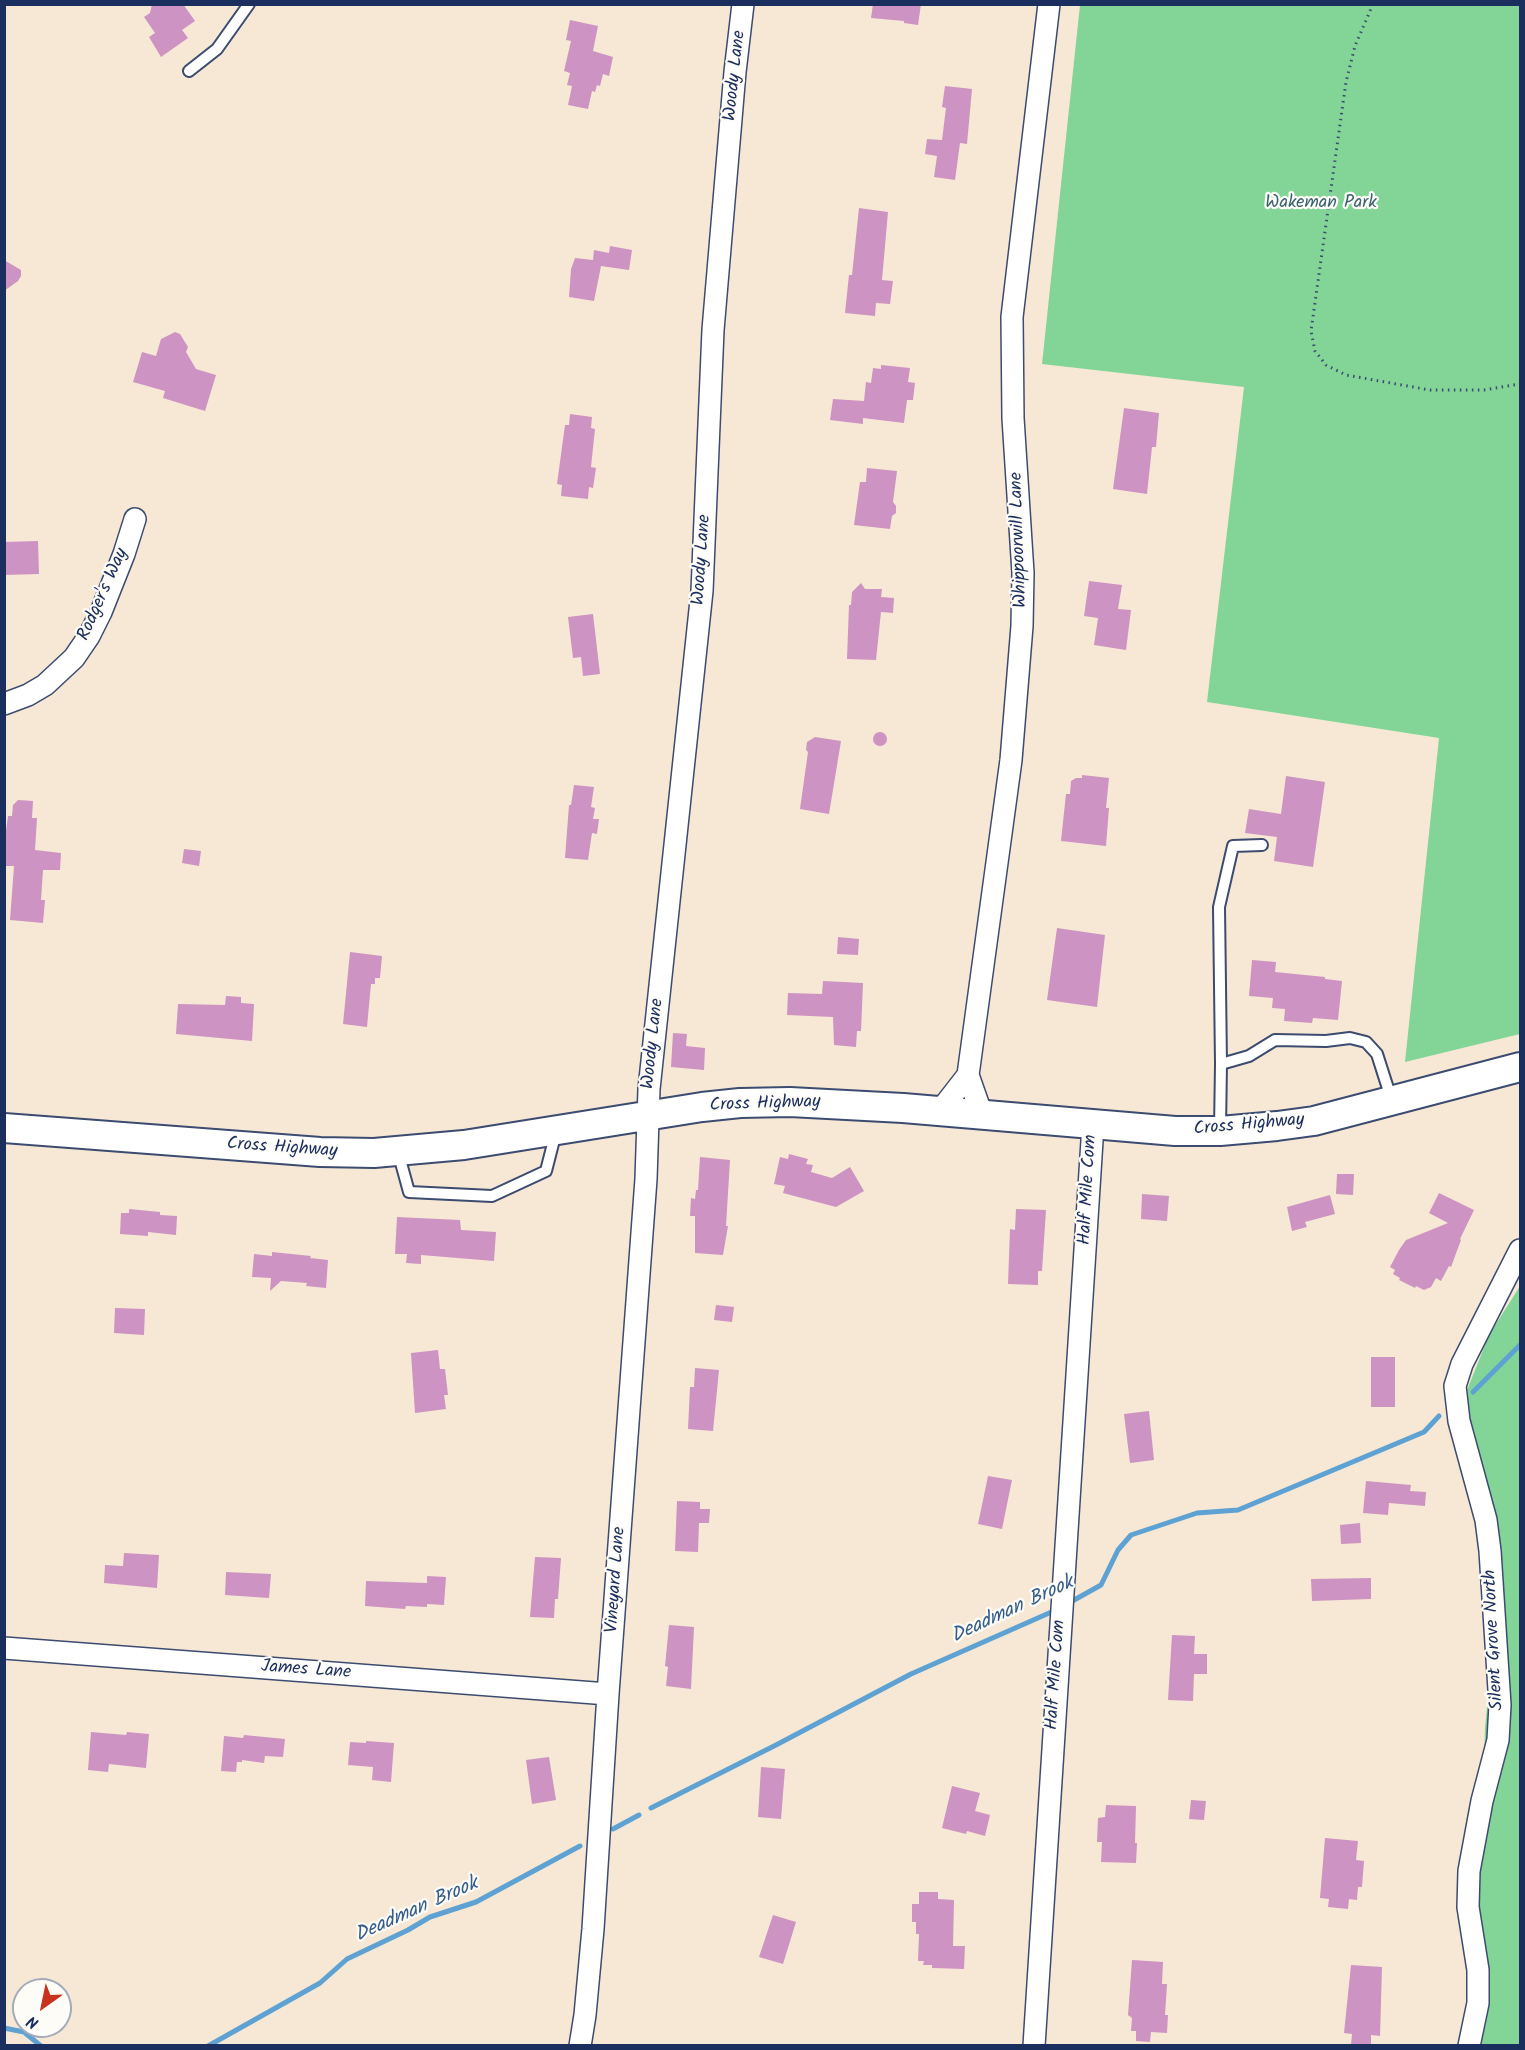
<!DOCTYPE html>
<html>
<head>
<meta charset="utf-8">
<style>
	body { margin:0 }
	#map { position:relative; width:1525px; height:2050px; overflow:hidden; background:#f7e8d5; font-family:Kalam,sans-serif }
	canvas { display:block }
	.frame { position:absolute; inset:0; border:6px solid #1b2f5e; pointer-events:none }
	.north { position:absolute; left:12px; top:1978px; width:60px; height:60px; box-sizing:border-box; background:#fdfcf7; border:2px solid #a3aaba; border-radius:50%; rotate:213deg; font-size:16px; font-weight:700; line-height:24px; text-align:center; color:#1b2f5e }
	.north::after { content:''; display:block; margin:auto; width:21px; height:27px; background:#c8321e; clip-path:polygon(50% 0,100% 100%,50% 72%,0 100%) }
</style>
</head>
<body>
<div id="map">
<canvas width="1525" height="2050"></canvas>
<div class="frame"></div>
<div class="north">N</div>
</div>
<script>
const c = document.querySelector('canvas').getContext('2d');
c.lineJoin = 'round';
function fillPath(path, color) { c.fillStyle = color; c.fill(path, 'evenodd'); }
const poly = rows => new Path2D(rows.map(r => 'M' + r).join(''));
function stroke(path, color, width, dash) { c.strokeStyle = color; c.lineWidth = width; c.lineCap = dash ? 'butt' : 'round'; c.setLineDash(dash || []); c.stroke(path); }
function label(font, color, halo, rows, align = 'center') {
  c.font = font + ' Kalam,sans-serif'; c.lineWidth = 4.5; c.setLineDash([]); c.textBaseline = 'middle'; c.strokeStyle = halo; c.fillStyle = color; for (const [text, x, y, turn = 0] of rows) {
    c.save(); c.translate(x, y); c.rotate((+turn || 0) * Math.PI / 180); c.textAlign = isNaN(turn) ? turn : align; if (halo) c.strokeText(text, 0, 0); c.fillText(text, 0, 0); c.restore();
  }
}
fillPath(poly([
	[1080,5,1520,5,1520,1034,1405,1062,1439,738,1207,702,1244,387,1042,364],
	[1520,1286,1520,2045,1471,2045,1466,1923,1482,1839,1485,1727,1498,1605,1500,1534,1470,1454,1461,1405,1489,1335]
]), '#82d597');
stroke(poly([
	[1473,1392,1520,1345],
	[1067,1604,1101,1585,1118,1550,1131,1535,1197,1513,1238,1510,1424,1432,1439,1416],
	[651,1808,776,1745,911,1674,1056,1610],
	[613,1829,639,1815],
	[4,2028,24,2032,41,2046],
	[208,2046,320,1983,347,1959,408,1930,430,1917,476,1902,580,1846]
]), '#5da2d2', 5);
fillPath(poly([
	[152,4,183,4,195,21,182,30,188,38,161,57,149,37,155,33,144,17,150,13],
	[873,4,921,4,918,25,904,23,904,21,871,18],
	[570,20,598,26,593,51,613,57,609,76,603,74,600,86,597,85,595,92,592,91,588,109,568,105,572,86,567,85,570,73,564,71,571,41,566,40],
	[945,86,972,89,967,144,960,143,955,180,934,177,937,156,925,154,927,139,942,140,946,108,942,107],
	[859,208,888,212,882,280,893,281,890,304,876,303,875,316,845,313,849,275,852,275],
	[610,246,632,250,629,270,601,266,594,301,569,297,571,269,575,258,593,260,594,250,609,253],
	[4,260,21,270,21,276,18,281,4,291],
	[175,332,180,334,188,347,186,352,196,369,216,375,205,411,163,398,165,391,133,382,142,352,156,356,161,339],
	[881,365,910,368,908,382,915,383,913,400,907,400,904,423,863,418,863,424,830,420,833,399,864,401,866,382,871,383,873,368,881,369],
	[1124,408,1159,413,1156,447,1152,447,1147,494,1113,489],
	[570,414,592,417,591,428,595,429,591,467,596,468,593,488,589,487,588,499,561,496,562,485,557,484,565,425,569,425],
	[867,468,897,471,893,502,896,506,896,513,892,516,890,529,854,525,860,482,866,482],
	[38,541,39,574,4,575,4,542],
	[1089,581,1122,585,1118,609,1131,610,1126,650,1094,645,1098,618,1084,616],
	[861,583,865,589,882,589,881,597,894,598,893,613,881,612,876,660,847,659,849,605,851,605,852,592],
	[593,614,600,674,583,676,581,657,573,658,568,617],
	'873 739a7 7 0 1 1 14 0a7 7 0 1 1-14 0Z',
	[815,737,841,741,829,814,800,809,808,752,806,750,807,742],
	[1082,775,1109,778,1106,808,1109,808,1106,846,1061,841,1066,794,1070,794,1071,781,1076,778,1082,778],
	[1286,776,1325,782,1313,867,1274,861,1277,837,1245,833,1249,809,1281,814],
	[574,785,594,787,591,807,595,808,593,819,599,819,597,834,592,833,588,860,565,858,569,805,571,805],
	[18,800,33,801,32,818,37,818,35,850,61,853,60,870,43,870,41,900,45,900,43,923,10,920,14,866,5,866,6,831,8,816,12,816,13,805],
	[184,849,201,851,199,866,182,863],
	[1057,928,1105,935,1097,1007,1047,1000],
	[838,937,859,939,858,955,837,954],
	[350,952,382,956,380,978,375,978,375,984,371,984,367,1027,343,1024],
	[1252,960,1276,962,1275,972,1325,977,1325,979,1342,981,1338,1020,1313,1018,1312,1023,1284,1021,1285,1009,1272,1008,1273,998,1249,996],
	[823,981,863,983,861,1031,857,1031,856,1047,834,1045,833,1017,787,1015,788,993,822,994],
	[226,996,241,997,241,1003,254,1004,252,1041,176,1034,178,1004,225,1005],
	[673,1033,687,1034,686,1046,705,1048,704,1070,671,1067],
	[789,1154,808,1159,806,1164,813,1165,811,1172,832,1178,850,1167,864,1191,836,1207,783,1193,785,1186,774,1184,780,1157,788,1159],
	[700,1157,730,1160,726,1226,728,1226,723,1255,695,1253,695,1216,690,1216,691,1198,695,1199,696,1190,698,1190],
	[1337,1174,1354,1174,1353,1195,1336,1194],
	[1439,1193,1474,1210,1460,1239,1461,1240,1451,1267,1449,1266,1441,1281,1436,1278,1431,1287,1424,1290,1416,1286,1415,1288,1399,1280,1400,1278,1393,1274,1395,1270,1390,1267,1399,1250,1406,1240,1448,1223,1429,1213],
	[1142,1194,1169,1196,1167,1221,1141,1219],
	[1330,1195,1335,1214,1305,1222,1307,1227,1292,1231,1287,1207],
	[129,1209,160,1212,160,1215,177,1216,176,1235,148,1232,148,1236,120,1234,121,1213,129,1213],
	[1016,1209,1046,1210,1042,1271,1038,1271,1038,1285,1008,1284,1010,1229,1015,1230],
	[397,1217,460,1220,461,1230,496,1232,494,1261,421,1255,421,1264,406,1263,407,1254,395,1254],
	[272,1252,311,1256,310,1258,328,1260,326,1288,306,1286,307,1283,281,1281,270,1291,271,1278,252,1277,254,1254,272,1256],
	[716,1305,734,1307,732,1322,714,1320],
	[115,1308,145,1309,144,1335,114,1333],
	[438,1350,440,1369,445,1369,448,1395,444,1395,446,1409,415,1413,411,1353],
	[1371,1357,1395,1357,1395,1407,1371,1407],
	[695,1368,719,1370,713,1431,688,1429,690,1387,694,1387],
	[1149,1411,1154,1460,1130,1463,1124,1414],
	[988,1476,1012,1480,1002,1529,978,1524],
	[1366,1481,1411,1485,1410,1491,1426,1492,1425,1506,1389,1503,1388,1515,1363,1513],
	[677,1501,700,1502,700,1509,710,1509,709,1523,699,1523,698,1552,675,1551],
	[1360,1523,1361,1543,1341,1544,1340,1525],
	[124,1553,159,1555,157,1588,104,1583,105,1565,123,1566],
	[535,1557,561,1558,558,1599,555,1599,554,1618,530,1617],
	[226,1572,271,1574,269,1598,225,1595],
	[427,1576,446,1577,444,1605,427,1604,427,1607,406,1606,405,1609,365,1606,366,1581,427,1583],
	[1371,1578,1371,1599,1312,1601,1311,1579],
	[669,1625,694,1627,691,1689,666,1686,668,1667,665,1666],
	[1172,1635,1195,1636,1194,1654,1207,1654,1207,1674,1194,1674,1193,1701,1168,1700],
	[91,1732,126,1735,127,1732,149,1734,146,1768,109,1764,108,1772,88,1770],
	[244,1735,285,1739,283,1757,265,1756,264,1763,242,1760,242,1762,237,1762,236,1772,221,1771,224,1736,243,1738],
	[366,1741,394,1743,391,1782,372,1780,373,1767,348,1765,350,1742,366,1743],
	[549,1757,556,1800,532,1804,526,1760],
	[761,1767,785,1769,781,1819,758,1817],
	[952,1786,980,1793,975,1811,990,1815,985,1836,967,1831,966,1834,942,1828],
	[1191,1800,1206,1801,1204,1820,1189,1819],
	[1106,1805,1136,1806,1135,1843,1137,1843,1136,1863,1101,1862,1102,1842,1097,1842,1098,1818,1105,1817],
	[1325,1838,1358,1841,1356,1860,1364,1861,1362,1887,1358,1887,1357,1900,1349,1899,1348,1909,1328,1907,1329,1899,1320,1898],
	[919,1892,938,1892,938,1899,954,1900,953,1946,965,1946,964,1969,932,1968,932,1965,923,1965,924,1961,918,1961,919,1934,916,1934,916,1922,912,1922,912,1904,919,1904],
	[773,1915,796,1922,783,1964,759,1957],
	[1132,1960,1163,1962,1162,1984,1167,1984,1165,2015,1168,2015,1167,2033,1151,2032,1150,2042,1136,2041,1136,2031,1131,2031,1132,2018,1128,2015],
	[1351,1965,1382,1967,1380,2036,1371,2035,1371,2046,1351,2045,1352,2034,1344,2033]
]), '#cd93c2');
const lane = poly([
	[189,71,217,49,249,4],
	[1221,1064,1219,907,1233,846,1262,845],
	[1220,1129,1221,1064,1249,1056,1275,1040,1326,1041,1350,1038,1366,1042,1377,1054,1392,1101],
	[398,1152,409,1192,492,1196,546,1171,556,1132]
]);
const street = poly([
	[4,704,28,695,45,685,74,658,89,636,101,612,124,554,135,519],
	[968,1075,982,1115],
	[940,1111,968,1075,1011,760,1022,626,1023,573,1013,418,1012,317,1049,4],
	[4,1648,608,1694],
	[580,2046,585,2015,593,1929,608,1694,646,1179,649,1089,702,591,713,330,735,72,743,4],
	[1034,2046,1093,1125],
	[1469,2046,1478,2003,1478,1970,1468,1907,1469,1871,1482,1801,1498,1740,1500,1705,1490,1551,1486,1520,1459,1421,1455,1386,1462,1364,1520,1250]
]);
const secondary = poly([
	[4,1128,320,1152,374,1153,464,1145,702,1107,740,1103,790,1102,903,1108,1175,1131,1220,1131,1277,1126,1314,1121,1520,1067]
]);
stroke(lane, '#3c4b70', 14);
stroke(street, '#3c4b70', 24);
stroke(secondary, '#3c4b70', 32);
stroke(poly([
	[1373,4,1355,46,1346,82,1311,331,1315,351,1326,365,1346,375,1430,390,1484,390,1520,384]
]), '#3c4b70', 3, [1.5, 4.5]);
stroke(lane, '#fff', 10);
stroke(street, '#fff', 21);
stroke(secondary, '#fff', 28);
label('18px', '#1b2f5e', '#fdfcf7', [
	["Woody Lane",736,76,-84],
	["Whippoorwill Lane",1020,540,-92],
	["Woody Lane",703,560,-86],
	["Rodger's Way",104,595,-66],
	["Woody Lane",654,1044,-84],
	["Cross Highway",765,1105,-2],
	["Cross Highway",1249,1126,-5],
	["Cross Highway",282,1149,4],
	["Half Mile Com",1089,1190,-87],
	["Vineyard Lane",617,1580,-86],
	["Silent Grove North",1495,1640,-93],
	["James Lane",306,1671,4],
	["Half Mile Com",1057,1675,-86]
]);
label('18px', '#3a616f', '#fdfcf7', [
	["Wakeman Park",1321,204]
]);
label('italic 20px', '#355d8c', '#fdfcf7', [
	["Deadman Brook",1013,1611,-25],
	["Deadman Brook",417,1911,-24]
]);
</script>
</body>
</html>
